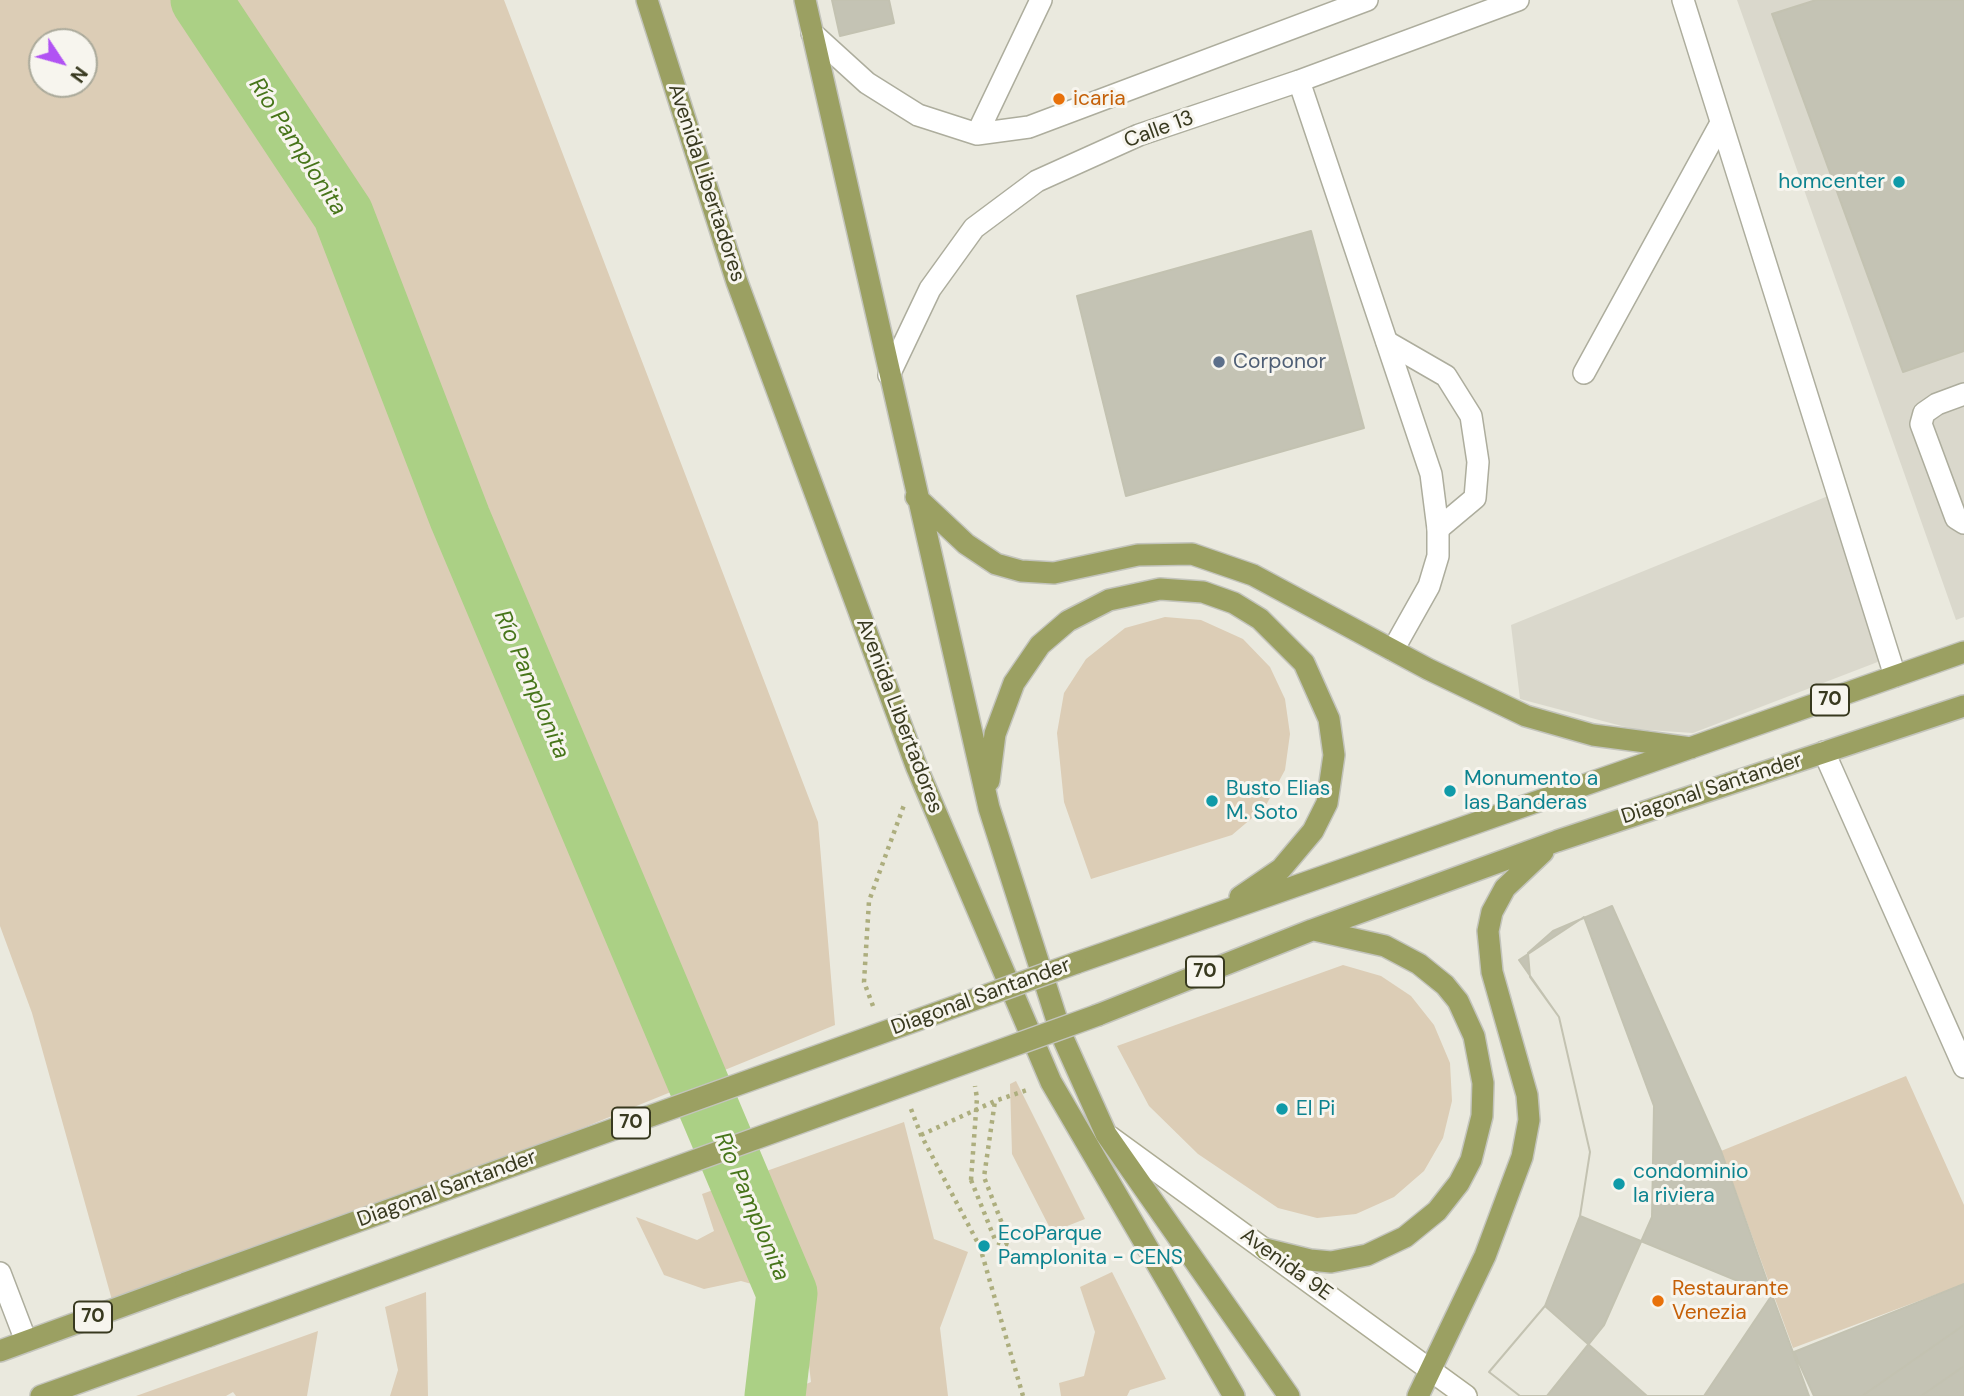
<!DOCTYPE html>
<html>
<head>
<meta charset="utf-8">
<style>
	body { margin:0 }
	#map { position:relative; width:1964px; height:1396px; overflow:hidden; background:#eae9de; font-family:"DM Sans",sans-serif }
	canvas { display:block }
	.north { position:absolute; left:28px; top:28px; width:70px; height:70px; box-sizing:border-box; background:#f7f5ee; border:2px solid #abaa9b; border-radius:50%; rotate:126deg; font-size:19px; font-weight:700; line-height:28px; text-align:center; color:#38391f }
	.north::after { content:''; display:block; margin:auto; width:24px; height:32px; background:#b153f3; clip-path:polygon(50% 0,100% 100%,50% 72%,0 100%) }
</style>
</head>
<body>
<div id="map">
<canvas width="1964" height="1396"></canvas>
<div class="north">N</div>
</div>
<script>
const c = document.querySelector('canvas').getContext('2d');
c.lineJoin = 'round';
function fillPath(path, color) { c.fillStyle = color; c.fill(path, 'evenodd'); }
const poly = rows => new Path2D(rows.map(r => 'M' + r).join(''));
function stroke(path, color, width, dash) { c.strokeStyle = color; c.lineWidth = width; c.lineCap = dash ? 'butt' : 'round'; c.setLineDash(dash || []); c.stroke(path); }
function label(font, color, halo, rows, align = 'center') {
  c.font = font + ' "DM Sans",sans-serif'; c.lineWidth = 6; c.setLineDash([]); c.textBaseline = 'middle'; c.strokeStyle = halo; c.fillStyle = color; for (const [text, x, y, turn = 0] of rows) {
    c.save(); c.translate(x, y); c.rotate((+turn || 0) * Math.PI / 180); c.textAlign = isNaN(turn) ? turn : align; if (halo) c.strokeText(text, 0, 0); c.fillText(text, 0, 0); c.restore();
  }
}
fillPath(poly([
	[1737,0,1964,0,1964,617,1956,620],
	[1833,494,1888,658,1693,733,1633,729,1520,699,1511,625]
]), '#dad8cc');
fillPath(poly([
	[0,0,504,0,818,822,835,1025,117,1318,32,1013,0,926],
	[42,42,84,42,84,84,42,84],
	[1165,617,1201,620,1243,639,1270,667,1285,699,1290,734,1285,770,1265,807,1232,835,1091,879,1064,802,1057,733,1064,693,1086,659,1125,628],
	[1343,965,1381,976,1411,996,1434,1025,1450,1063,1452,1101,1443,1138,1424,1171,1394,1197,1356,1214,1317,1218,1278,1208,1198,1154,1149,1106,1117,1046],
	[1906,1076,1964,1205,1964,1284,1793,1348,1721,1151],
	[1016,1081,1085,1219,1052,1232,1012,1154,1010,1084],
	[904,1122,934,1239,968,1252,940,1328,948,1396,778,1396,811,1382,801,1298,741,1281,704,1289,664,1275,636,1217,697,1240,714,1231,702,1194],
	[1112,1272,1166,1379,1130,1390,1127,1396,1061,1396,1059,1383,1084,1376,1095,1332,1080,1287],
	[426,1292,428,1396,390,1396,398,1370,385,1307],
	[318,1331,307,1396,236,1396,233,1392,226,1396,136,1396]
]), '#dccdb6');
stroke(poly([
	[201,0,343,214,460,518,787,1293,775,1396]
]), '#abd085', 61);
const building = poly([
	[832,0,889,0,894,23,840,36,832,0],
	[1816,0,1964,0,1964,351,1903,372,1772,14,1816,0],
	[1311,231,1364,428,1126,496,1077,296,1311,231],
	[1612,906,1721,1151,1772,1295,1704,1396,1520,1396,1489,1372,1545,1306,1580,1216,1590,1152,1559,1017,1530,977,1528,953,1553,931,1612,906],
	[1584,917,1654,1106,1652,1217,1604,1325,1547,1396,1520,1396,1489,1372,1545,1306,1580,1216,1590,1152,1559,1017,1519,960,1584,917],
	[1580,1216,1772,1295,1704,1396,1647,1396,1545,1306,1580,1216],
	[1964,1284,1964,1325,1862,1396,1814,1396,1794,1352,1964,1284],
	[1772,1295,1809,1396,1704,1396,1772,1295],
	[1964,1325,1964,1366,1921,1396,1862,1396,1964,1325],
	[1964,1366,1964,1396,1921,1396,1964,1366]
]);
fillPath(building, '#c4c3b4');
stroke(building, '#c3c2b1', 2);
const lane = poly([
	[1387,342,1446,376,1471,416,1478,462,1475,498,1438,529],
	[1584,373,1721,123],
	[1964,394,1937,404,1924,413,1921,424,1956,518,1964,523],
	[0,1273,26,1341]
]);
const street = poly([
	[1683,0,1895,676],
	[812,33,867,83,918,115,977,134,1029,127,1367,0],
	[1299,81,1431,474,1438,529,1438,556,1429,586,1393,650],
	[977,134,1041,0],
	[889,375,930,289,974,228,1037,181,1139,135,1299,81,1518,0],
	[1824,752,1964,1067]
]);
const secondary = poly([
	[1110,1137,1466,1396]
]);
const primary = poly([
	[647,0,737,282,917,768,1051,1082,1234,1396],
	[805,0,989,808,1062,1036,1106,1134,1289,1396],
	[916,497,966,544,996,564,1021,571,1054,573,1138,555,1192,554,1253,575,1428,669,1526,716,1593,735,1691,748],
	[989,781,995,734,1014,683,1040,645,1068,621,1109,600,1160,589,1203,592,1234,603,1260,619,1304,663,1329,719,1334,755,1327,803,1313,831,1281,869,1240,897],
	[1076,963,1964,652],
	[1098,1015,1312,930,1557,841,1964,706],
	[1265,1249,1310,1260,1331,1262,1367,1255,1405,1237,1437,1211,1459,1183,1471,1160,1482,1116,1483,1083,1474,1036,1458,1001,1445,985,1419,964,1385,946,1314,930],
	[0,1351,186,1283],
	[41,1396,209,1336],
	[1418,1396,1485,1256,1522,1157,1529,1120,1527,1095,1492,972,1488,931,1492,912,1505,888,1543,852]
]);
stroke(lane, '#adad9d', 24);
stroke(street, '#adad9d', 24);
stroke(secondary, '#adac94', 24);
stroke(primary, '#c3c4bc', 24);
stroke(poly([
	[873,1006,864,982,869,901,904,805],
	[911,1109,921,1135,980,1247,1023,1396],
	[921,1135,995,1101,1027,1090],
	[971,1180,996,1242,1006,1245,1008,1239,984,1177,995,1101]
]), '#adae7e', 4.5, [3.5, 5]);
stroke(lane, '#fff', 21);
stroke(street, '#fff', 21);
stroke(secondary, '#fff', 21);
stroke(primary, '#9ba062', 21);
const primaryBridge = poly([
	[186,1283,1076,963],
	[209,1336,1098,1015]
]);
stroke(primaryBridge, '#c3c4bc', 24, []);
stroke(poly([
	[971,1180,977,1098,975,1086]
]), '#adae7e', 4.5, [3.5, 5]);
stroke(primaryBridge, '#9ba062', 21);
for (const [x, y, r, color] of [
	[1059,99,7,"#e8710a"],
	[1899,182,7,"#0f9aa8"],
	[1219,362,7,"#5c6f8a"],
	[1450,791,7,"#0f9aa8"],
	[1212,801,7,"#0f9aa8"],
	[1282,1109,7,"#0f9aa8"],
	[1619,1184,7,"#0f9aa8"],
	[984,1246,7,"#0f9aa8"],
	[1658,1301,7,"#e8710a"]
]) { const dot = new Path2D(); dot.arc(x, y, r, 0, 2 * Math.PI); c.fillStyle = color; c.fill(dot); stroke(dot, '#f7f5ee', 2.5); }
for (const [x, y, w] of [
	[1830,700,38],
	[1205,972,38],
	[631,1123,38],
	[93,1317,38]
]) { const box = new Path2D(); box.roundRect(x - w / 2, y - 15.5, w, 31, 5); c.fillStyle = '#f7f5ee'; c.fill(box); stroke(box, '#38391f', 2); }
label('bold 19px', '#38391f', null, [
	["70",1830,700],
	["70",1205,972],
	["70",631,1123],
	["70",93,1317]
]);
label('21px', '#c56008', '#f7f5ee', [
	["icaria",1073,99],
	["Restaurante",1672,1289],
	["Venezia",1672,1313]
], 'left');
label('21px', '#38391f', '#f7f5ee', [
	["Calle 13",1159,130,-20],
	["Avenida Libertadores",706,183,72],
	["Avenida Libertadores",899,716,69],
	["Diagonal Santander",1712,789,-18],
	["Diagonal Santander",981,997,-20],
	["Diagonal Santander",447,1189,-20],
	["Avenida 9E",1286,1265,36]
]);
label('21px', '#0d838f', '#f7f5ee', [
	["homcenter",1885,182,"right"],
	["Monumento a",1464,779],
	["las Banderas",1464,803],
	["Busto Elias",1226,789],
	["M. Soto",1226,813],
	["El Pi",1296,1109],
	["condominio",1633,1172],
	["la riviera",1633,1196],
	["EcoParque",998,1234],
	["Pamplonita - CENS",998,1258]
], 'left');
label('21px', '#4e5e75', '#f7f5ee', [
	["Corponor",1233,362]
], 'left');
label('italic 23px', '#47751a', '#f7f5ee', [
	["Río Pamplonita",297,147,57],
	["Río Pamplonita",531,685,67],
	["Río Pamplonita",751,1207,67]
]);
</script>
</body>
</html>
